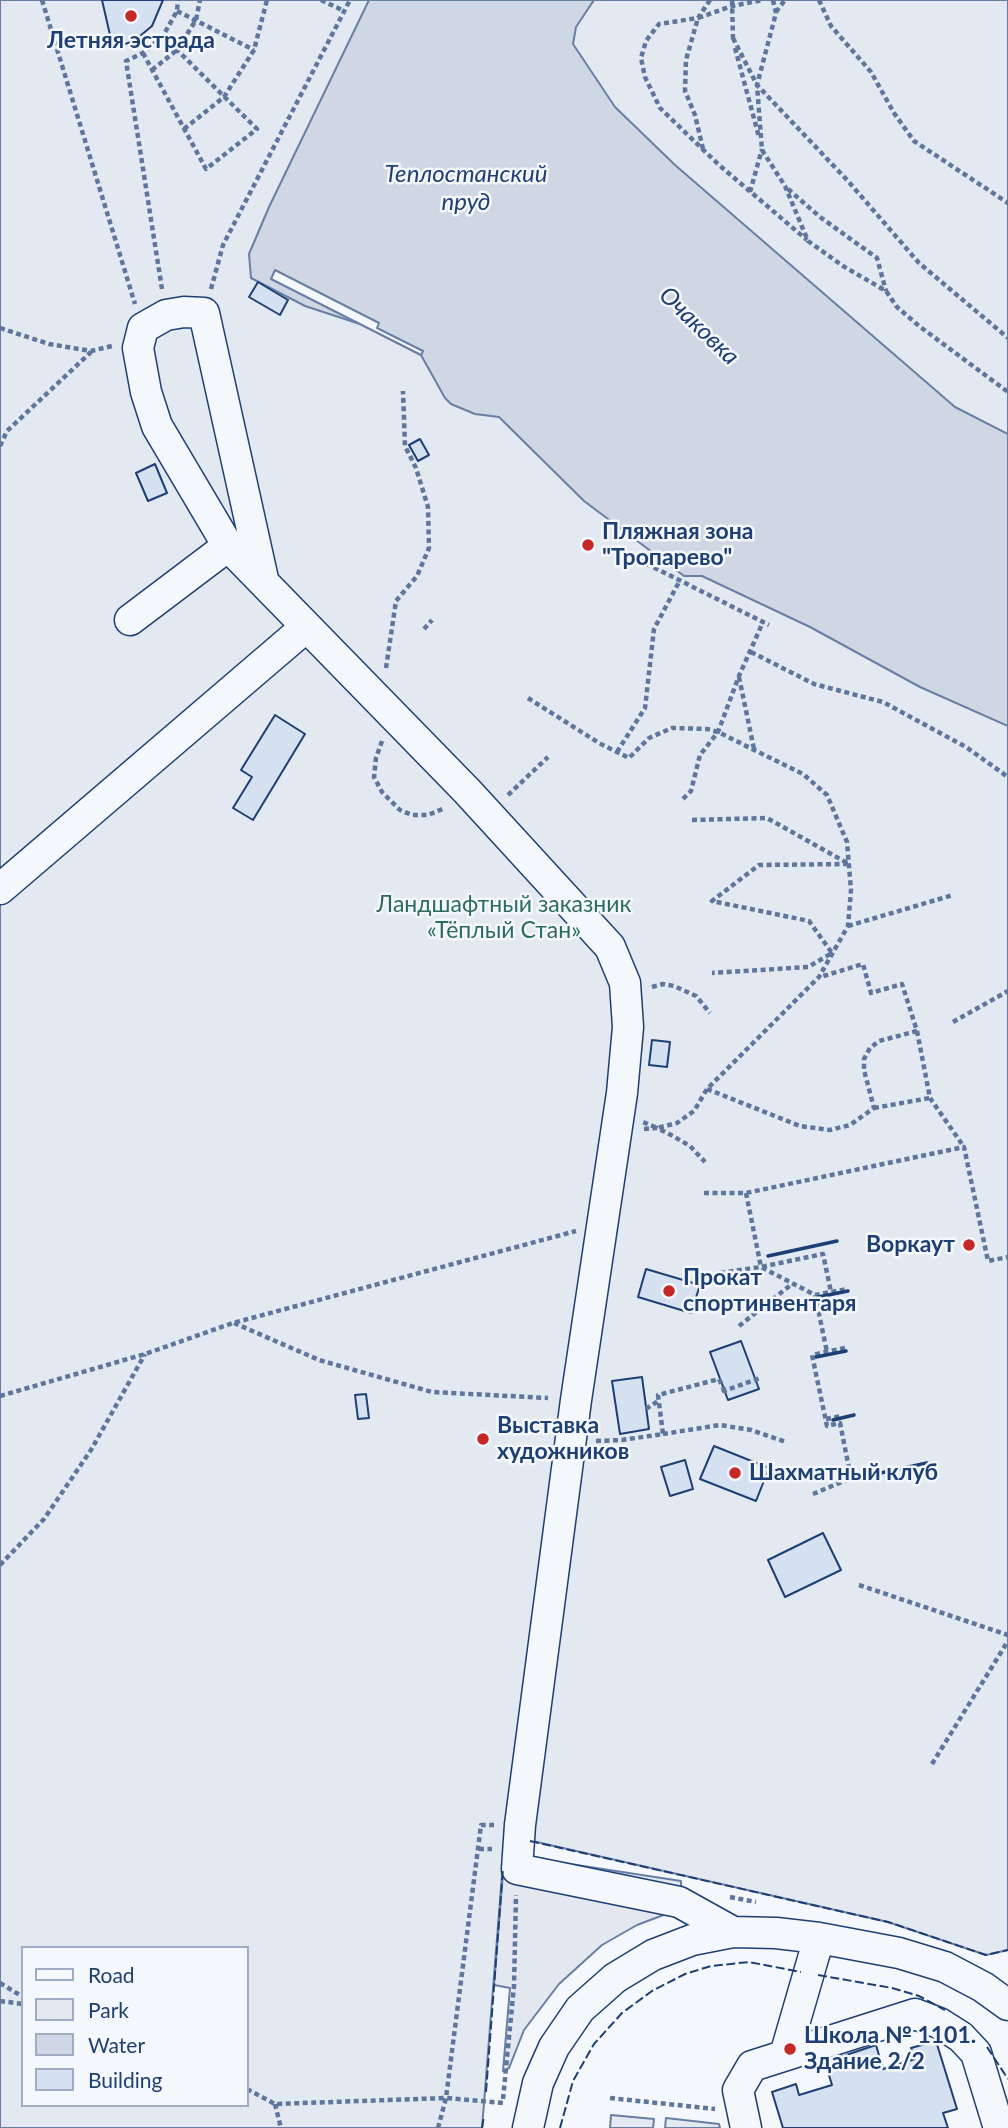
<!DOCTYPE html>
<html>
<head>
<meta charset="utf-8">
<style>
	body { margin:0 }
	#map { position:relative; width:1008px; height:2128px; overflow:hidden; background:#f4f7fb; font-family:Lato,sans-serif }
	canvas { display:block }
	.legend { position:absolute; left:21px; top:1946px; width:228px; height:161px; box-sizing:border-box; background:#f4f7fb; border:2px solid #9eadc5; margin:0; padding:9px 12px; list-style:none; font-size:21px; color:#1d3f73 }
	.legend li { display:flex; align-items:center; gap:14px; height:35px }
	.legend b { width:35px; border:2px solid #9eadc5 }
</style>
</head>
<body>
<div id="map">
<canvas width="1008" height="2128"></canvas>
<ul class="legend">
<li><b style="height:9px;background:#f4f7fb"></b>Road</li>
<li><b style="height:19px;background:#e3e9f0"></b>Park</li>
<li><b style="height:19px;background:#cfd7e4"></b>Water</li>
<li><b style="height:19px;background:#d5e0f0"></b>Building</li>
</ul>
</div>
<script>
const c = document.querySelector('canvas').getContext('2d');
c.lineJoin = 'round';
function fillPath(path, color) { c.fillStyle = color; c.fill(path, 'evenodd'); }
const poly = rows => new Path2D(rows.map(r => 'M' + r).join(''));
function stroke(path, color, width, dash) { c.strokeStyle = color; c.lineWidth = width; c.lineCap = dash ? 'butt' : 'round'; c.setLineDash(dash || []); c.stroke(path); }
function label(font, color, halo, rows, align = 'center') {
  c.font = font + ' Lato,sans-serif'; c.lineWidth = 5; c.setLineDash([]); c.textBaseline = 'middle'; c.strokeStyle = halo; c.fillStyle = color; for (const [text, x, y, turn = 0] of rows) {
    c.save(); c.translate(x, y); c.rotate((+turn || 0) * Math.PI / 180); c.textAlign = isNaN(turn) ? turn : align; if (halo) c.strokeText(text, 0, 0); c.fillText(text, 0, 0); c.restore();
  }
}
const green = poly([
	[0,0,1008,0,1008,1950,986,1955,888,1922,519,1838,504,1850,482,2128,0,2128,0,0],
	[23,1948,247,1948,247,2105,23,2105,23,1948],
	[611,2115,654,2119,653,2128,610,2128,611,2115],
	[666,2118,719,2124,720,2128,665,2128,666,2118]
]);
fillPath(green, '#e3e9f0');
stroke(green, '#687fa3', 2);
const parking = poly([
	[544,1860,681,1881,682,1908,637,1925,602,1945,559,1984,524,2030,509,2068,503,2071,510,1988,494,1985,503,1873,543,1879,544,1860]
]);
fillPath(parking, '#e3e8f0');
stroke(parking, '#687fa3', 2);
const water = poly([
	[369,0,594,0,576,27,573,44,615,107,675,165,955,407,1008,434,1008,726,920,687,810,627,702,576,684,576,584,501,499,417,475,414,451,404,445,398,421,355,363,325,305,306,251,278,249,254,269,207,369,0]
]);
fillPath(water, '#cfd7e4');
stroke(water, '#687fa3', 2);
const pier = poly([
	[275,270,379,323,377,328,423,351,421,355,271,279,275,270]
]);
fillPath(pier, '#f4f7fb');
stroke(pier, '#687fa3', 2);
const building = poly([
	[102,0,163,0,152,26,134,41,113,48,102,0],
	[258,282,288,300,280,315,249,297,258,282],
	[420,439,429,455,418,461,409,445,420,439],
	[155,464,167,493,148,501,136,473,155,464],
	[275,715,305,734,253,820,233,808,252,777,241,770,275,715],
	[652,1040,670,1042,667,1067,649,1065,652,1040],
	[646,1269,700,1285,691,1313,638,1297,646,1269],
	[741,1341,759,1389,728,1400,710,1352,741,1341],
	[642,1377,649,1429,620,1434,612,1381,642,1377],
	[366,1394,369,1418,358,1419,355,1395,366,1394],
	[714,1446,769,1468,756,1501,700,1479,714,1446],
	[685,1460,693,1489,670,1496,661,1467,685,1460],
	[823,1533,841,1570,785,1597,768,1560,823,1533],
	[936,2041,957,2109,943,2113,948,2128,783,2128,772,2092,796,2084,799,2095,832,2085,825,2062,876,2045,883,2069,915,2059,911,2048,936,2041]
]);
fillPath(building, '#d5e0f0');
stroke(building, '#1d3f73', 2);
const minor = poly([
	[263,579,204,313,184,312,166,315,143,328,138,348,146,392,157,426,228,546,467,791,610,947,625,983,628,1027,622,1093,576,1400,520,1825,517,1869,679,1902,733,1932],
	[130,620,228,546],
	[0,889,306,627],
	[785,2055,819,1938],
	[528,2128,538,2083,554,2047,580,2009,615,1978,653,1955,692,1940,733,1932,776,1933,819,1938,899,1953,945,1967,983,1987,1008,2005],
	[746,2128,738,2090,752,2066,915,2014,939,2023,961,2037,976,2053,999,2128]
]);
stroke(minor, '#1d3f73', 33);
stroke(poly([
	[42,0,135,304],
	[321,0,344,11],
	[710,0,698,18,659,24,646,41,641,58,645,77,660,108,719,165,807,240],
	[732,0,733,39],
	[773,0,776,13,757,85,762,150,785,186,808,241,843,266,886,291,897,307,919,326,1008,392],
	[819,0,831,26,871,72,894,113,914,141,1008,203],
	[177,11,254,50],
	[776,12,785,0],
	[733,38,757,85,848,181,919,263,1008,338],
	[735,48,759,137],
	[143,53,206,169,257,129,163,36],
	[152,70,177,50,196,20,200,0],
	[184,129,224,97,254,50,267,0],
	[703,149,695,115,685,91,686,60,698,18,732,6,763,0],
	[788,189,820,217,877,258,886,291],
	[750,192,762,149],
	[162,289,126,61,143,53,163,36,177,11,178,0],
	[211,289,223,245,350,0],
	[0,328,49,344,91,351,112,346],
	[0,446,7,431,91,352],
	[631,556,769,625],
	[424,629,432,620],
	[751,652,814,684,883,702,966,747,1008,777],
	[386,668,396,601,417,576,429,548,428,507,416,468,405,446,403,391],
	[739,677,754,749],
	[528,698,599,743,629,758,649,738,672,728,707,729,718,732,803,774,827,795,847,842,851,890,848,926,819,977,707,1089,694,1111,677,1123,657,1128,643,1122],
	[382,741,376,758,374,777,382,792,400,810,412,815,428,815,445,808],
	[617,752,645,708,654,629,679,582],
	[508,795,548,757],
	[683,799,691,791,700,755,718,732,739,676,763,622],
	[692,820,767,818,849,864,759,865,712,901,809,921,832,953,808,967,712,973],
	[848,926,953,895],
	[652,987,663,984,674,986,696,996,710,1013],
	[953,1022,1008,991],
	[917,1031,930,1098,964,1147],
	[707,1089,800,1126,830,1130,850,1125,874,1108,864,1070,864,1059,870,1048,879,1041,917,1031,902,984,871,993,863,964,820,977],
	[874,1108,930,1098],
	[644,1129,657,1128,671,1135,690,1146,705,1162],
	[704,1193,746,1193,964,1147,988,1261,1008,1257],
	[746,1193,761,1267,823,1254,831,1292],
	[720,1273,761,1267,815,1295,847,1289],
	[815,1295,827,1352],
	[234,1323,319,1360,432,1392,548,1398],
	[739,1326,792,1284],
	[845,1348,812,1355,827,1426,840,1423,851,1478,866,1475],
	[723,1389,724,1391,760,1378],
	[0,1396,145,1354,233,1323,576,1231],
	[646,1409,658,1401],
	[826,1419,841,1416],
	[663,1434,720,1425,751,1430,786,1442],
	[596,1441,622,1440,663,1434,658,1395,719,1379,726,1394],
	[813,1494,851,1478],
	[0,1565,44,1519,91,1450,145,1354],
	[859,1585,1008,1635],
	[932,1764,1008,1641],
	[479,1849,492,1849],
	[730,1897,756,1902],
	[0,1983,23,1997],
	[0,2001,23,2004],
	[247,2089,275,2104,446,2098,503,2103],
	[610,2098,715,2109],
	[503,2099,514,1986,516,1895],
	[275,2104,281,2128],
	[438,2128,446,2098,481,1825,494,1825]
]), '#5e769c', 4.5, [5, 3.5]);
stroke(minor, '#f4f7fb', 30);
stroke(poly([
	[530,1841,888,1922,986,1955,1008,1950],
	[818,1975,892,1988,919,1996,945,2010],
	[987,2047,1008,2079],
	[486,2092,503,1868],
	[482,2128,484,2116],
	[560,2128,573,2081,594,2044,622,2013,652,1991,685,1974,711,1966,749,1962,801,1972]
]), '#1d3f73', 2, [9, 3.5]);
stroke(poly([
	[768,1256,837,1241],
	[818,1297,848,1291],
	[816,1357,846,1351],
	[833,1420,854,1415],
	[862,1477,927,1463]
]), '#1d3f73', 3.5);
for (const [x, y, r, color] of [
	[131,16,7,"#c62828"],
	[588,545,7,"#c62828"],
	[969,1245,7,"#c62828"],
	[669,1291,7,"#c62828"],
	[483,1439,7,"#c62828"],
	[735,1473,7,"#c62828"],
	[790,2049,7,"#c62828"]
]) { const dot = new Path2D(); dot.arc(x, y, r, 0, 2 * Math.PI); c.fillStyle = color; c.fill(dot); stroke(dot, '#f4f7fb', 2.5); }
label('bold 23px', '#1d3f73', '#f4f7fb', [
	["Летняя эстрада",131,41,"center"],
	["Пляжная зона",602,532],
	["\"Тропарево\"",602,558],
	["Воркаут",955,1245,"right"],
	["Прокат",683,1278],
	["спортинвентаря",683,1304],
	["Выставка",497,1426],
	["художников",497,1452],
	["Шахматный клуб",749,1473],
	["Школа № 1101.",804,2036],
	["Здание 2/2",804,2062]
], 'left');
label('23px', '#2c6c60', '#f4f7fb', [
	["Ландшафтный заказник",504,905],
	["«Тёплый Стан»",504,931]
]);
label('italic 24px', '#1d3f73', '#f4f7fb', [
	["Теплостанский",466,174],
	["пруд",466,202],
	["Очаковка",699,326,44]
]);
</script>
</body>
</html>
